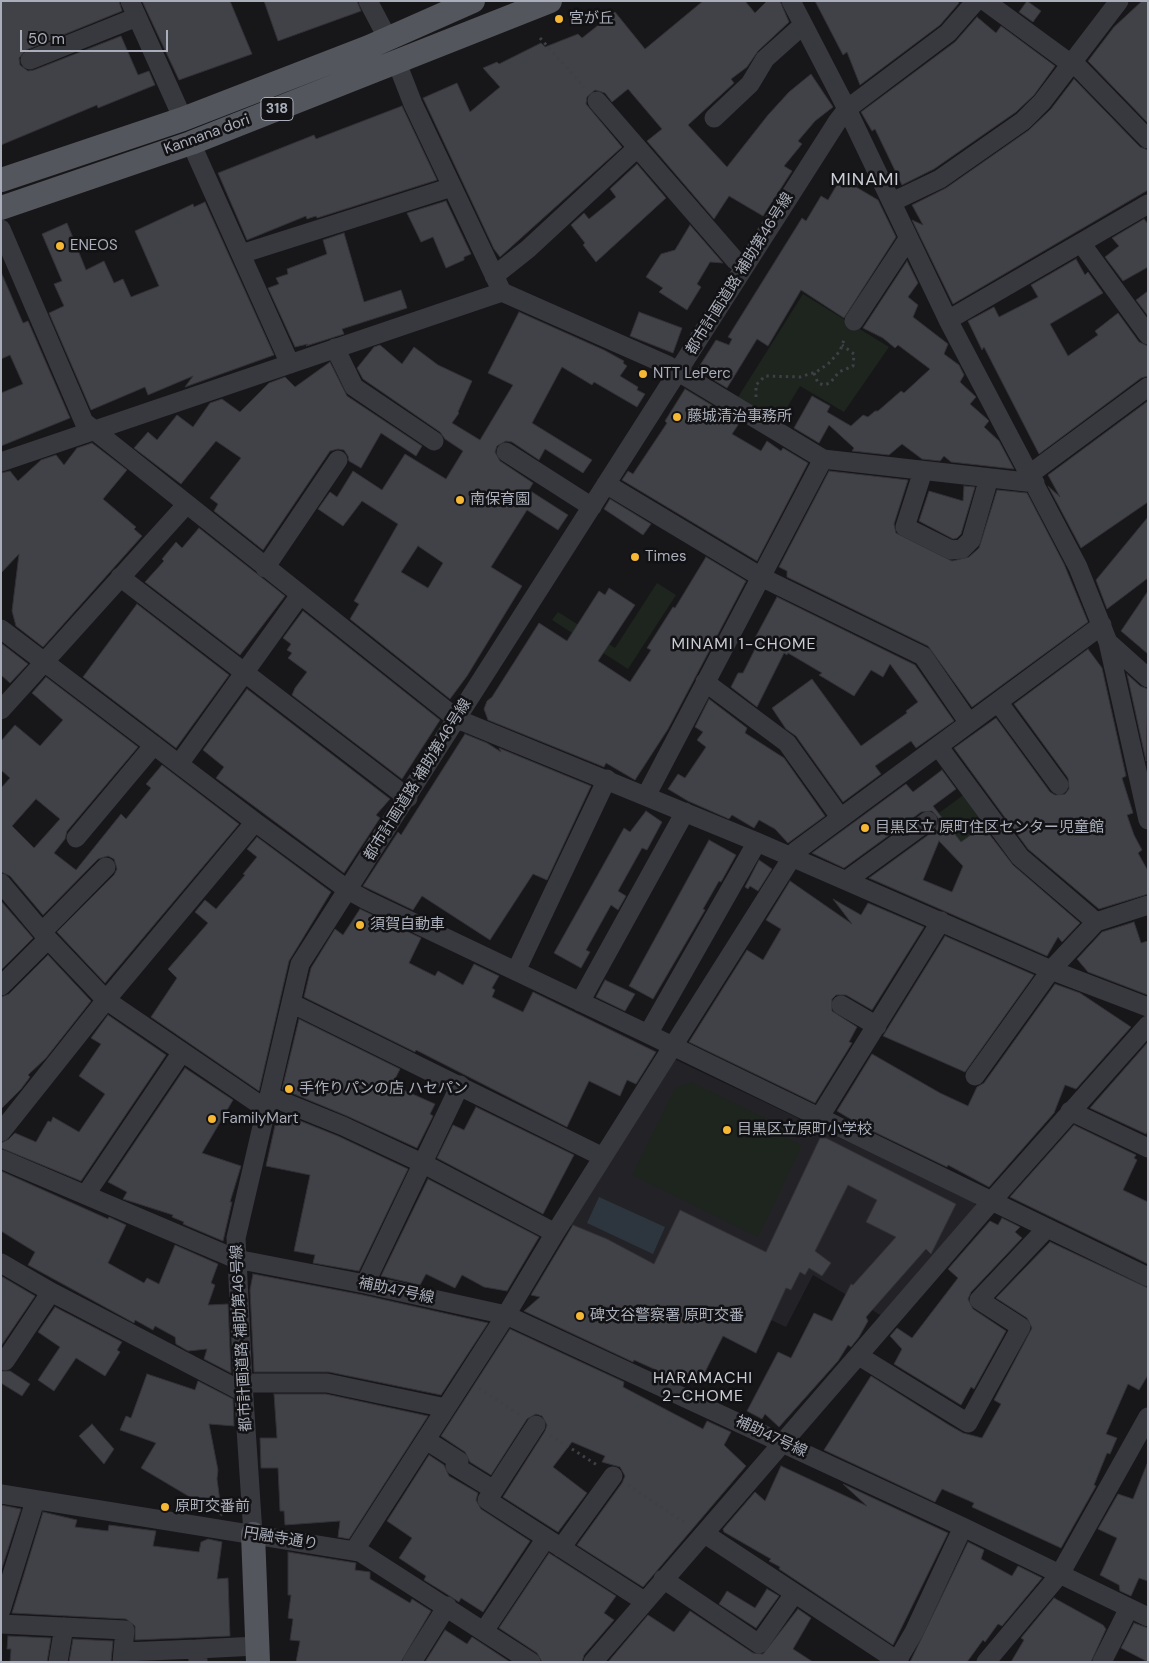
<!DOCTYPE html>
<html>
<head>
<meta charset="utf-8">
<style>
	body { margin:0 }
	#map { position:relative; width:1149px; height:1663px; overflow:hidden; background:#17171a; font-family:"DM Sans",sans-serif }
	canvas { display:block }
	.frame { position:absolute; inset:0; border:2px solid #a9aeba; pointer-events:none }
	.scale { position:absolute; left:20px; top:30px; width:148px; height:22px; box-sizing:border-box; border:2px solid #a9aeba; border-top:0; padding-left:6px; font-size:15px; line-height:18px; white-space:nowrap; color:#a9aeba; -webkit-text-stroke:4px #121215; paint-order:stroke }
</style>
</head>
<body>
<div id="map">
<canvas width="1149" height="1663"></canvas>
<div class="frame"></div>
<div class="scale">50 m</div>
</div>
<script>
const c = document.querySelector('canvas').getContext('2d');
c.lineJoin = 'round';
function fillPath(path, color) { c.fillStyle = color; c.fill(path, 'evenodd'); }
const poly = rows => new Path2D(rows.map(r => 'M' + r).join(''));
function stroke(path, color, width, dash) { c.strokeStyle = color; c.lineWidth = width; c.lineCap = dash ? 'butt' : 'round'; c.setLineDash(dash || []); c.stroke(path); }
function label(font, color, halo, rows, align = 'center') {
  c.font = font + ' "DM Sans","Noto Sans JP",sans-serif'; c.lineWidth = 5; c.setLineDash([]); c.textBaseline = 'middle'; c.strokeStyle = halo; c.fillStyle = color; for (const [text, x, y, turn = 0] of rows) {
    c.save(); c.translate(x, y); c.rotate((+turn || 0) * Math.PI / 180); c.textAlign = isNaN(turn) ? turn : align; if (halo) c.strokeText(text, 0, 0); c.fillText(text, 0, 0); c.restore();
  }
}
fillPath(poly([
	[674,1059,974,1202,977,1207,882,1316,813,1275,786,1327,569,1225]
]), '#232327');
fillPath(poly([
	[803,294,889,347,844,412,800,386,775,427,735,402],
	[657,583,676,595,628,669,552,620,558,612,615,648],
	[966,793,987,823,961,843,939,813],
	[691,1082,790,1130,787,1138,802,1146,758,1237,632,1175,675,1088]
]), '#1d251e');
fillPath(poly([
	[599,1197,665,1227,653,1254,587,1223]
]), '#2d363e');
const building = poly([
	[1,1,119,1,122,11,26,50,19,58,20,65,28,71,34,70,121,36,138,75,149,71,155,85,98,108,97,105,1,145,1,1],
	[142,1,230,1,252,54,179,80,142,1],
	[264,1,357,1,361,11,278,41,264,1],
	[703,1,745,1,755,13,767,1,780,1,789,22,758,51,747,67,731,79,734,83,688,125,727,167,768,115,789,92,811,74,833,107,815,121,798,141,802,144,784,166,792,171,763,216,729,196,714,219,647,141,662,129,628,89,612,102,605,93,595,90,587,97,586,104,622,147,500,257,494,249,423,98,457,83,470,112,500,87,483,68,497,62,499,64,541,43,545,47,578,34,582,38,615,12,645,49,703,1],
	[815,1,958,1,959,3,940,25,860,85,847,52,843,55,815,1],
	[1027,1,1041,11,1033,22,1019,12,1027,1],
	[1142,1,1148,1,1148,123,1088,61,1114,27,1142,1],
	[977,17,996,33,1001,26,1055,66,1034,95,1016,112,934,169,902,185,875,129,872,131,861,112,955,42,977,17],
	[1074,79,1140,147,1148,150,1148,190,953,304,912,220,923,225,912,205,946,188,1029,130,1051,109,1074,79],
	[402,106,437,180,317,218,316,216,307,219,306,216,247,240,218,173,314,135,316,139,402,106],
	[637,164,666,198,596,262,583,245,585,243,571,225,584,213,589,219,616,197,610,189,637,164],
	[845,171,860,180,856,187,878,200,896,237,844,318,801,290,768,346,757,339,727,388,697,370,716,340,729,345,732,339,728,337,802,218,806,221,821,196,828,200,845,171],
	[446,201,471,254,464,257,464,260,446,268,433,237,421,242,407,213,446,201],
	[205,202,274,355,185,387,193,376,148,395,145,387,91,410,49,313,64,306,54,284,62,281,42,234,67,223,86,270,104,261,114,283,123,279,131,297,159,286,135,231,193,204,194,207,205,202],
	[1144,219,1148,224,1148,267,1123,281,1105,257,1119,246,1112,238,1144,219],
	[690,225,723,263,710,262,697,284,701,287,687,310,659,292,663,288,646,277,661,254,675,250,690,225],
	[344,233,364,302,401,290,407,308,342,329,344,334,306,346,308,344,295,347,268,288,279,284,276,278,288,274,287,269,327,254,323,240,344,233],
	[1076,259,1085,275,1088,272,1103,293,1050,324,1068,356,1098,335,1095,331,1118,313,1139,342,1148,346,1148,376,1141,378,1039,454,984,347,982,350,968,321,994,307,999,317,1038,297,1031,285,1076,259],
	[907,261,918,283,908,297,918,305,913,317,948,344,944,354,959,365,964,375,960,382,976,397,970,404,987,419,989,421,984,427,999,441,1014,469,951,462,944,456,940,461,922,459,902,444,889,455,852,451,854,448,829,425,819,443,794,428,812,396,830,406,827,412,851,426,863,415,868,417,875,411,878,411,901,391,904,393,930,369,898,345,895,348,883,338,863,328,907,261],
	[1,272,23,323,28,321,70,418,1,446,1,393,23,384,10,355,1,359,1,272],
	[1148,291,1148,316,1136,300,1148,291],
	[519,312,604,350,624,361,623,363,627,366,620,376,638,387,637,390,645,394,637,407,594,382,592,385,562,367,532,423,592,460,583,473,545,449,539,460,512,442,506,441,497,446,495,452,500,461,533,483,529,490,568,515,558,530,527,510,491,567,522,586,467,676,450,699,350,619,359,604,354,601,398,524,362,501,343,526,318,509,330,492,337,497,353,471,382,490,405,454,446,479,463,451,445,439,440,432,363,379,357,368,374,347,380,345,402,364,414,347,438,365,472,381,458,412,459,413,452,423,480,440,513,385,488,373,519,312],
	[418,546,443,563,428,588,401,572,418,546],
	[639,312,682,328,673,353,630,336,639,312],
	[330,362,347,396,422,446,416,456,381,433,361,468,349,461,348,456,344,450,338,449,330,451,263,550,214,511,218,504,210,498,241,458,216,441,181,484,134,448,148,432,157,440,177,415,193,427,210,403,222,399,240,412,269,383,285,377,295,387,330,362],
	[685,389,740,422,732,434,761,451,767,441,781,451,783,448,808,463,757,561,622,480,628,471,633,474,667,423,665,421,685,389],
	[1148,401,1148,502,1081,548,1048,486,1060,497,1048,475,1148,401],
	[92,443,127,470,103,499,136,527,134,529,142,536,43,647,16,626,12,611,19,554,1,573,1,473,10,471,18,481,41,460,56,455,64,465,77,448,92,443],
	[829,471,908,480,894,524,896,533,952,561,969,557,979,548,997,490,1027,493,1064,564,1088,622,972,707,928,646,787,577,787,571,779,567,829,471],
	[964,486,975,487,961,534,957,538,953,539,919,521,929,491,963,501,964,486],
	[610,499,651,524,643,535,604,509,610,499],
	[1148,517,1148,578,1107,609,1096,580,1148,517],
	[199,528,285,596,240,655,145,582,164,561,162,559,176,542,182,548,199,528],
	[706,557,746,581,668,729,635,780,606,763,604,767,488,720,484,709,487,701,492,697,539,623,567,641,599,591,605,595,609,588,635,605,598,661,630,682,651,650,647,648,673,607,675,608,706,557],
	[1148,591,1148,654,1121,631,1148,591],
	[777,597,915,665,954,721,916,748,911,741,875,766,881,774,843,802,796,736,786,729,772,708,812,679,861,746,907,713,906,711,918,702,890,664,883,677,871,670,854,696,819,675,822,673,788,653,787,655,784,653,757,707,731,687,738,673,743,673,759,641,755,638,777,597],
	[137,604,229,675,176,748,83,677,137,604],
	[303,611,440,720,402,779,292,695,295,688,307,672,288,658,292,653,287,650,291,644,283,638,303,611],
	[1,643,28,664,10,683,1,675,1,643],
	[1088,649,1102,668,1126,776,1122,778,1133,813,1127,815,1134,835,1142,850,1138,853,1148,871,1148,894,1099,909,1028,849,954,748,996,718,1050,792,1055,795,1065,794,1069,789,1068,778,1014,704,1088,649],
	[1127,674,1140,686,1148,689,1146,761,1127,674],
	[46,677,138,747,67,831,65,839,54,853,76,870,121,814,126,819,151,788,146,784,162,765,239,824,105,983,57,932,114,875,117,869,114,859,108,856,98,859,43,915,10,876,1,872,1,788,10,778,1,770,1,741,15,725,40,746,63,720,32,693,46,677],
	[36,799,60,819,34,848,12,826,36,799],
	[247,689,390,799,376,815,380,818,344,873,216,778,224,767,203,750,247,689],
	[709,699,747,728,745,733,784,758,825,816,788,843,775,829,759,820,754,828,732,815,729,819,688,801,668,789,678,774,685,778,706,747,697,740,703,732,695,727,709,699],
	[465,734,487,743,501,752,499,748,591,786,547,880,533,874,490,940,422,896,413,910,363,886,398,832,401,835,465,734],
	[942,770,956,789,933,806,961,842,983,826,1013,865,1080,923,1062,942,1058,937,1047,956,869,878,935,830,939,819,932,811,921,812,844,868,812,853,906,784,913,792,942,770],
	[939,841,963,866,952,892,923,880,939,841],
	[646,811,662,822,647,850,642,848,618,891,626,896,618,910,611,905,586,950,590,952,581,968,554,953,624,828,630,832,646,811],
	[257,837,331,892,289,961,259,1091,151,1017,177,978,168,969,208,923,195,912,205,900,216,909,245,875,243,874,257,857,247,849,257,837],
	[709,840,736,855,721,882,719,881,703,909,705,910,653,999,629,986,709,840],
	[759,860,772,869,758,891,750,886,748,889,745,887,759,860],
	[790,881,852,924,833,899,861,915,868,903,924,927,872,1010,846,995,836,995,832,999,832,1011,857,1027,849,1042,852,1043,815,1103,689,1042,747,950,763,960,781,929,766,920,790,881],
	[1,901,33,938,1,970,1,901],
	[360,909,421,938,409,963,435,976,438,971,463,985,474,964,499,976,492,988,495,990,492,997,523,1012,533,992,656,1052,636,1084,627,1080,620,1096,589,1081,567,1127,416,1050,415,1052,304,997,311,968,335,929,343,935,360,909],
	[1134,922,1141,943,1148,941,1148,995,1088,972,1077,959,1102,932,1134,922],
	[945,936,1034,975,965,1072,883,1036,945,936],
	[48,955,91,1001,46,1058,28,1075,30,1077,21,1089,1,1109,1,997,9,994,48,955],
	[605,980,635,994,625,1011,596,997,605,980],
	[1055,984,1080,993,1131,1027,1076,1089,1065,1085,1054,1113,989,1187,948,1165,947,1167,862,1126,837,1111,872,1054,940,1093,968,1106,977,1087,984,1083,1055,984],
	[108,1015,166,1055,81,1181,1,1148,1,1143,9,1139,15,1133,36,1142,48,1121,51,1122,53,1117,79,1132,105,1094,79,1076,101,1044,91,1038,108,1015],
	[299,1019,400,1069,392,1085,435,1104,430,1114,433,1116,417,1148,347,1116,282,1089,299,1019],
	[1148,1042,1148,1130,1146,1134,1090,1108,1148,1042],
	[185,1068,233,1100,202,1153,241,1166,230,1202,232,1202,223,1241,183,1224,184,1222,172,1217,173,1215,123,1199,127,1192,108,1182,185,1068],
	[476,1107,574,1155,543,1214,437,1158,453,1125,464,1130,476,1107],
	[278,1112,338,1136,408,1169,359,1271,313,1263,315,1255,294,1251,310,1175,266,1166,278,1112],
	[1074,1125,1136,1155,1134,1158,1137,1160,1123,1190,1148,1202,1148,1264,1010,1197,1074,1125],
	[820,1138,826,1138,956,1204,931,1254,926,1249,866,1317,868,1321,859,1337,851,1347,848,1345,838,1361,779,1427,765,1414,762,1419,747,1411,778,1352,791,1358,814,1313,832,1321,851,1284,853,1285,896,1237,866,1222,877,1200,848,1185,815,1251,831,1263,822,1276,809,1268,805,1275,800,1272,791,1290,786,1288,756,1353,723,1336,700,1382,677,1370,674,1378,634,1360,633,1362,524,1311,540,1297,531,1295,573,1225,607,1239,654,1264,680,1210,766,1252,820,1138],
	[1,1171,108,1219,109,1217,126,1225,108,1263,144,1283,147,1278,159,1284,175,1245,218,1264,211,1283,215,1285,208,1305,228,1304,231,1373,204,1359,207,1349,188,1351,176,1344,175,1337,155,1326,153,1330,135,1320,134,1323,28,1265,35,1252,1,1231,1,1171],
	[428,1179,539,1237,507,1291,484,1287,462,1275,455,1288,426,1274,420,1285,381,1276,428,1179],
	[1002,1218,1020,1227,1015,1232,1022,1238,971,1292,968,1299,973,1309,1006,1331,974,1389,971,1387,961,1405,894,1364,902,1349,890,1336,897,1328,912,1338,958,1278,948,1269,990,1221,998,1225,1002,1218],
	[1050,1242,1148,1288,1148,1375,1139,1390,1128,1384,1106,1434,1117,1438,1110,1454,1107,1453,1094,1485,1096,1486,1061,1548,972,1507,974,1503,942,1489,935,1502,824,1450,871,1376,949,1425,963,1433,982,1438,1001,1404,994,1400,1032,1328,1027,1318,996,1298,1050,1242],
	[253,1274,363,1295,488,1323,441,1395,329,1372,254,1372,250,1290,253,1274],
	[1,1276,35,1296,1,1346,1,1276],
	[55,1307,122,1342,117,1350,120,1352,105,1376,76,1358,54,1391,38,1380,60,1347,38,1332,55,1307],
	[510,1329,624,1382,623,1387,703,1429,707,1421,731,1432,724,1445,746,1466,643,1587,577,1545,622,1483,625,1476,620,1467,602,1462,605,1456,572,1442,553,1467,587,1493,558,1532,503,1497,545,1431,547,1425,542,1416,536,1414,527,1419,491,1475,470,1462,465,1452,441,1436,510,1329],
	[1,1371,10,1371,30,1384,22,1396,1,1383,1,1371],
	[147,1374,195,1390,198,1381,233,1399,234,1426,209,1424,218,1470,217,1479,222,1516,141,1468,156,1443,120,1430,126,1416,131,1418,147,1374],
	[274,1394,326,1394,428,1416,349,1539,338,1537,340,1521,285,1525,284,1511,280,1511,278,1468,261,1468,260,1438,277,1438,274,1394],
	[92,1424,114,1449,104,1464,79,1436,92,1424],
	[429,1455,444,1465,449,1476,478,1493,476,1500,481,1509,530,1541,483,1612,461,1598,459,1602,445,1593,424,1580,426,1576,399,1558,412,1538,387,1521,429,1455],
	[1147,1464,1148,1581,1139,1578,1131,1596,1120,1591,1119,1585,1100,1575,1117,1538,1098,1529,1118,1494,1133,1499,1147,1464],
	[781,1466,867,1506,843,1484,948,1533,893,1645,779,1569,780,1567,769,1561,771,1559,724,1532,723,1529,755,1492,765,1501,781,1466],
	[1,1505,21,1509,1,1571,1,1505],
	[43,1512,77,1520,75,1527,108,1531,109,1525,156,1531,153,1546,199,1552,201,1542,208,1539,222,1542,217,1579,228,1578,230,1636,135,1640,135,1626,126,1619,12,1613,43,1512],
	[968,1542,984,1550,981,1559,1012,1576,1018,1566,1042,1578,1002,1626,998,1624,985,1642,983,1640,967,1662,910,1662,968,1542],
	[288,1552,356,1563,355,1570,370,1572,370,1579,410,1603,412,1599,431,1611,401,1662,296,1662,300,1641,290,1640,293,1619,288,1618,291,1595,288,1595,288,1552],
	[549,1553,616,1596,604,1613,614,1620,584,1655,582,1662,542,1662,537,1653,499,1628,549,1553],
	[767,1589,779,1596,756,1628,719,1604,727,1591,755,1608,767,1589],
	[1054,1598,1103,1625,1106,1629,1091,1662,1011,1662,1024,1640,1021,1638,1054,1598],
	[798,1609,811,1618,793,1649,813,1662,608,1662,648,1615,674,1632,690,1611,753,1653,763,1654,798,1609],
	[1134,1623,1148,1628,1148,1662,1121,1648,1134,1623],
	[445,1630,467,1644,472,1637,510,1662,425,1662,445,1630],
	[8,1636,51,1638,47,1662,10,1662,11,1649,7,1649,8,1636],
	[73,1639,113,1641,111,1662,69,1662,73,1639]
]);
fillPath(building, '#414247');
stroke(building, '#313136', 1);
stroke(poly([
	[540,38,584,87],
	[814,373,818,383,824,385,830,383,839,372,853,366,854,354,842,345],
	[756,397,756,385,765,376,800,377,816,372,828,364,840,351,845,337],
	[479,1388,520,1415],
	[550,1435,597,1465],
	[628,1485,687,1524]
]), '#3e4046', 3, [2.5, 4]);
stroke(poly([
	[130,1,183,119],
	[368,1,388,39],
	[791,1,847,109,948,320,1078,567,1108,642,1148,820],
	[985,1,1071,64],
	[30,60,137,17],
	[1072,61,1148,139],
	[397,63,413,104,502,292,667,365,823,459,1035,483],
	[597,101,735,260,744,266],
	[714,118,750,84,765,59,803,25],
	[191,143,290,364],
	[892,202,940,179,1023,121,1042,102,1119,1],
	[1,229,84,422,457,719,757,842,1051,970,1148,1007],
	[1081,243,1148,335],
	[241,254,452,187],
	[494,276,528,249,637,148],
	[948,320,1148,204],
	[854,321,908,239],
	[335,348,354,387,434,441],
	[506,452,592,507],
	[1,462,502,292],
	[923,471,905,527,951,550,962,549,971,540,989,478],
	[1030,474,1148,387],
	[606,484,761,577,923,656,969,723],
	[265,568,338,460],
	[120,577,408,798],
	[1,629,255,822,348,890,366,900,648,1034,1148,1277],
	[1108,642,1148,678],
	[705,682,787,743,840,817],
	[998,702,1059,785],
	[1,710,186,505],
	[938,746,1020,857,1096,922],
	[179,764,300,595],
	[646,796,823,459],
	[76,838,154,745],
	[849,881,851,877,928,821],
	[1,883,48,939,106,1000,266,1109],
	[42,932,106,867],
	[516,971,607,779],
	[1,986,48,939],
	[580,1002,685,812],
	[291,1003,603,1157],
	[841,1005,877,1026],
	[648,1034,757,842],
	[975,1076,1051,970,1096,922,1148,905],
	[269,1096,343,1126,422,1163,555,1233],
	[1070,1111,1148,1148],
	[819,1118,941,921],
	[1,1132,106,1000,255,822],
	[1,1159,236,1259,365,1284,506,1315,963,1527,1148,1617],
	[86,1194,182,1052],
	[1,1263,51,1292,243,1392],
	[365,1284,460,1085],
	[859,1356,968,1423,1021,1327,979,1300,1046,1229],
	[5,1361,51,1292],
	[243,1383,327,1383,446,1408],
	[426,1440,459,1461,455,1466,494,1490,536,1425],
	[494,1490,487,1500,644,1601],
	[1,1494,360,1552,531,1662],
	[253,1534,243,1383,236,1238,300,964,837,122,847,109,948,33,976,1],
	[705,1534,899,1662],
	[561,1548,613,1476],
	[354,1551,506,1315,555,1233,796,851,1102,625],
	[663,1579,759,1644,794,1594],
	[1,1610,35,1501],
	[1,1624,125,1630,122,1662],
	[484,1631,546,1538],
	[123,1652,197,1649],
	[198,1660,197,1649,257,1646],
	[897,1661,914,1632,963,1527],
	[58,1662,64,1627],
	[412,1662,447,1606],
	[593,1662,997,1195,1148,1025],
	[986,1662,1060,1574,1148,1417],
	[1102,1662,1129,1608]
]), '#38393f', 19);
stroke(poly([
	[1,180,183,119,369,47,473,1],
	[1,208,191,143,550,1],
	[253,1534,258,1662]
]), '#54565e', 24);
for (const [x, y, r, color] of [
	[559,19,5,"#f5b734"],
	[60,246,5,"#f5b734"],
	[643,374,5,"#f5b734"],
	[677,417,5,"#f5b734"],
	[460,500,5,"#f5b734"],
	[635,557,5,"#f5b734"],
	[865,828,5,"#f5b734"],
	[360,925,5,"#f5b734"],
	[289,1089,5,"#f5b734"],
	[212,1119,5,"#f5b734"],
	[727,1130,5,"#f5b734"],
	[580,1316,5,"#f5b734"],
	[165,1507,5,"#f5b734"]
]) { const dot = new Path2D(); dot.arc(x, y, r, 0, 2 * Math.PI); c.fillStyle = color; c.fill(dot); stroke(dot, '#121215', 2); }
for (const [x, y, w] of [
	[277,109,32]
]) { const box = new Path2D(); box.roundRect(x - w / 2, y - 11.5, w, 23, 4); c.fillStyle = '#121215'; c.fill(box); stroke(box, '#a9aeba', 1); }
label('bold 14px', '#a9aeba', null, [
	["318",277,109]
]);
label('15px', '#a9aeba', '#121215', [
	["宮が丘",569,19],
	["ENEOS",70,246],
	["NTT LePerc",653,374],
	["藤城清治事務所",687,417],
	["南保育園",470,500],
	["Times",645,557],
	["目黒区立 原町住区センター児童館",875,828],
	["須賀自動車",370,925],
	["手作りパンの店 ハセパン",299,1089],
	["FamilyMart",222,1119],
	["目黒区立原町小学校",737,1130],
	["碑文谷警察署 原町交番",590,1316],
	["原町交番前",175,1507]
], 'left');
label('15px', '#a9aeba', '#121215', [
	["Kannana dori",207,135,-20],
	["都市計画道路 補助第46号線",740,274,-58],
	["都市計画道路 補助第46号線",418,780,-58],
	["補助47号線",396,1291,12],
	["都市計画道路 補助第46号線",242,1338,-93],
	["補助47号線",771,1437,25],
	["円融寺通り",281,1539,9]
]);
c.letterSpacing = '1px';
label('16px', '#cacdd5', '#121215', [
	["MINAMI 1-CHOME",744,645],
	["HARAMACHI",703,1379],
	["2-CHOME",703,1397]
]);
c.letterSpacing = '0px';
c.letterSpacing = '1px';
label('18px', '#cacdd5', '#121215', [
	["MINAMI",865,180]
]);
c.letterSpacing = '0px';
</script>
</body>
</html>
